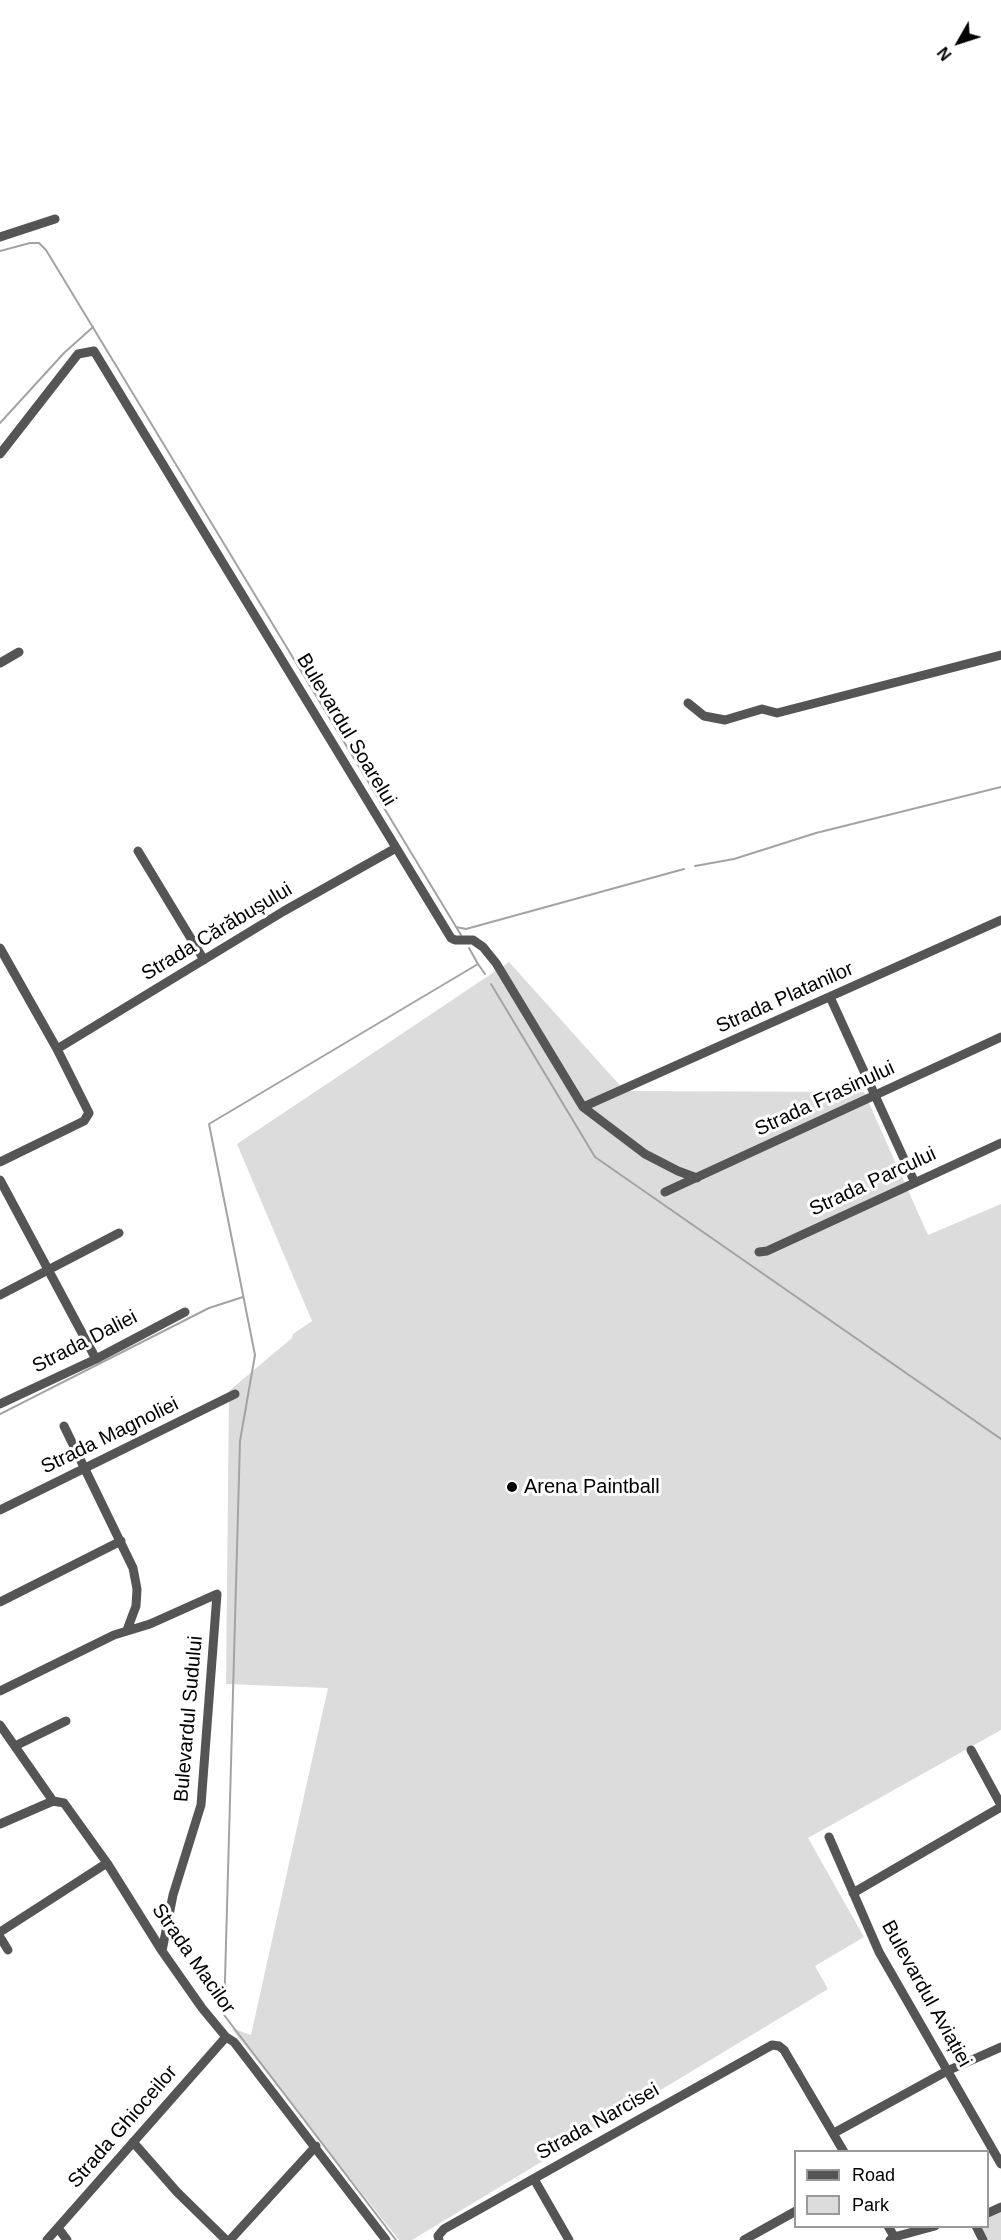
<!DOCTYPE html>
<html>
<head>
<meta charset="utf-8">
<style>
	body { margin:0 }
	#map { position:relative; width:1001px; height:2240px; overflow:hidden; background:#fff; font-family:Helvetica,sans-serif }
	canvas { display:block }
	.legend { position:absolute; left:794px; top:2150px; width:195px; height:78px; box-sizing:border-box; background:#fff; border:2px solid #999; margin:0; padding:8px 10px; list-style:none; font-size:18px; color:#000 }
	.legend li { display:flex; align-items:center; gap:12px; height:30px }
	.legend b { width:30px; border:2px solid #999 }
	.north { position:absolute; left:929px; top:12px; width:60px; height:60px; -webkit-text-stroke:4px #fff; paint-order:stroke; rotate:231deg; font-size:16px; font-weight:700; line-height:24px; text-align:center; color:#000 }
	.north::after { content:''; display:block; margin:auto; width:21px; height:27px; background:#000; clip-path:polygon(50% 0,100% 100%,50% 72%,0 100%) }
</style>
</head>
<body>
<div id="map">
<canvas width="1001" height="2240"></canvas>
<ul class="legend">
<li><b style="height:8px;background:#555"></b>Road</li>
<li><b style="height:16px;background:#dcdcdc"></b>Park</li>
</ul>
<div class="north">N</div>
</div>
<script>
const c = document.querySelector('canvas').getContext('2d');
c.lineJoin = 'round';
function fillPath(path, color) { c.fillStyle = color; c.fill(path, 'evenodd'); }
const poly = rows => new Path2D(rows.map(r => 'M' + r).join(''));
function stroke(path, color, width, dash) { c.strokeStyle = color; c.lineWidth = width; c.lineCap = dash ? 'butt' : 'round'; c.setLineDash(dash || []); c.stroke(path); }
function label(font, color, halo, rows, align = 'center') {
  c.font = font + ' Helvetica,sans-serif'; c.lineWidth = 6; c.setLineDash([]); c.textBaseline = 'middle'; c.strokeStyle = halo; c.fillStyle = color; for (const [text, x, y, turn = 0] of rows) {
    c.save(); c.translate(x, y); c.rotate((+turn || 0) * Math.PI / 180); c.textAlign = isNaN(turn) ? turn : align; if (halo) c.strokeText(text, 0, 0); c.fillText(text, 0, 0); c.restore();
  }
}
fillPath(poly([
	[509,962,625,1091,864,1092,928,1235,1001,1204,1001,1730,808,1838,864,1937,815,1966,828,1989,412,2240,399,2240,231,2028,251,2035,328,1688,226,1684,229,1391,292,1338,293,1334,312,1321,237,1144],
	[1001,2212,1001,2240,987,2240,980,2227,988,2226,988,2218]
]), '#dcdcdc');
stroke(poly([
	[0,251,30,243,39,243,46,250,461,935],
	[0,423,64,353,93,327],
	[695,866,734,859,816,833,1001,787],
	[456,927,466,929,684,869],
	[469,948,478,964],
	[491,984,595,1157,1001,1439],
	[0,1414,209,1308,243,1297],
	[396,2240,224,2015,240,1441,255,1355,209,1124,478,964,485,974]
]), '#a3a3a3', 2);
stroke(poly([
	[0,237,55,219],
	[0,454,78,354,94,351,451,938,455,940,473,940,483,947,496,963,583,1107,645,1154,678,1171,697,1178],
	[0,663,19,652],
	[688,703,704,716,725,720,762,709,777,713,1001,655],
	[138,851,204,960],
	[0,948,57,1049,89,1113,84,1121,0,1162],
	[830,997,915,1183],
	[57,1049,284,911,396,848],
	[583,1107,1001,920],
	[0,1180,96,1359],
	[665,1192,1001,1037],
	[759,1252,767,1251,1001,1143],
	[0,1295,119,1233],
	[0,1404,96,1359,185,1312],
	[64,1426,133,1568,137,1589,136,1606,127,1630],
	[0,1510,235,1394],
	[0,1602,121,1541],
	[0,1691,114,1635,150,1624,217,1594,201,1805,173,1895,162,1951],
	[0,1725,53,1801],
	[15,1746,66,1721],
	[971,1750,1001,1805],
	[53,1801,64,1803,107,1863,162,1951,202,2008,226,2037,234,2042,386,2240],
	[0,1824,53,1801],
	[829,1837,879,1952,1001,2164],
	[853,1893,1001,1807],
	[0,1932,107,1863],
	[0,1937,8,1950],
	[834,2133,947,2071,1001,2047],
	[133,2142,177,2192,226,2240],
	[534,2179,569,2240],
	[988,2213,1001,2207],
	[888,2226,896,2240],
	[976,2226,983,2240],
	[58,2228,67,2240],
	[47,2240,226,2037],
	[230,2240,316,2146],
	[439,2240,438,2236,444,2229,772,2045,779,2046,784,2050,844,2152],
	[744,2240,796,2211],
	[890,2240,894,2237,935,2226]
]), '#555', 9);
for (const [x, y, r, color] of [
	[512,1487,6,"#000"]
]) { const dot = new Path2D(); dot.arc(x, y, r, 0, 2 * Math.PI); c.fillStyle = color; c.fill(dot); stroke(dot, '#fff', 2); }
label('20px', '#000', '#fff', [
	["Bulevardul Soarelui",346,730,59],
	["Strada Cărăbușului",217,932,-31],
	["Strada Platanilor",785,998,-24],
	["Strada Frasinului",825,1099,-25],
	["Strada Parcului",873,1182,-25],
	["Strada Daliei",85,1342,-27],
	["Strada Magnoliei",110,1436,-26],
	["Bulevardul Sudului",189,1719,-85],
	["Strada Macilor",193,1959,55],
	["Bulevardul Aviației",926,1994,61],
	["Strada Narcisei",598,2122,-29],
	["Strada Ghioceilor",123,2127,-49]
]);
label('20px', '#000', '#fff', [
	["Arena Paintball",524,1487]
], 'left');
</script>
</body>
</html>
